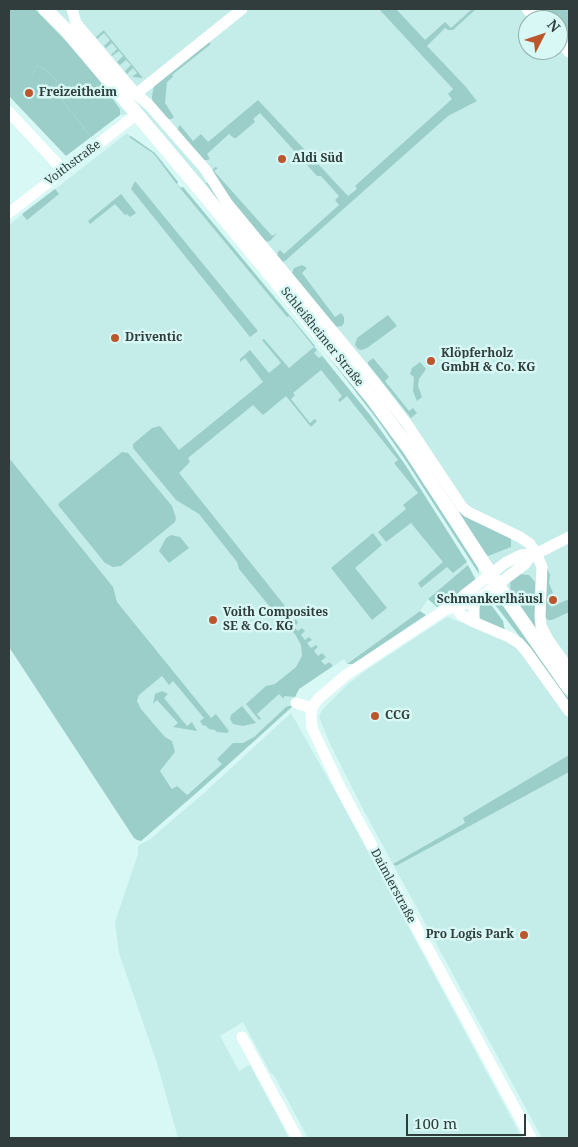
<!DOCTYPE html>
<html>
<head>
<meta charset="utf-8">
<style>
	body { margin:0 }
	#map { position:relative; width:578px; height:1147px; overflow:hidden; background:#d7f8f5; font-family:"Noto Serif",serif }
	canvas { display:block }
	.frame { position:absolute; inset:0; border:10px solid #303d3c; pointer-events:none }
	.north { position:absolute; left:518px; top:10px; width:50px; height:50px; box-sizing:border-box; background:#d7f8f5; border:1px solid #94adab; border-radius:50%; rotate:49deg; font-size:14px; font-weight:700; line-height:20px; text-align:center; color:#303d3c }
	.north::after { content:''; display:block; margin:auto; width:18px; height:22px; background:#bc562c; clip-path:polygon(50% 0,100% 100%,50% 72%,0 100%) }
	.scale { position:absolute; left:406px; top:1114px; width:120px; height:22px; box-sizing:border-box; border:2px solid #303d3c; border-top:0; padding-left:6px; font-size:15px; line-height:18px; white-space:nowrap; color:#303d3c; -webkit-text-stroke:4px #d7f8f5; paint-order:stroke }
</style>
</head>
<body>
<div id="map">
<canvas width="578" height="1147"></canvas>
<div class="frame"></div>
<div class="north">N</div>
<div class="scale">100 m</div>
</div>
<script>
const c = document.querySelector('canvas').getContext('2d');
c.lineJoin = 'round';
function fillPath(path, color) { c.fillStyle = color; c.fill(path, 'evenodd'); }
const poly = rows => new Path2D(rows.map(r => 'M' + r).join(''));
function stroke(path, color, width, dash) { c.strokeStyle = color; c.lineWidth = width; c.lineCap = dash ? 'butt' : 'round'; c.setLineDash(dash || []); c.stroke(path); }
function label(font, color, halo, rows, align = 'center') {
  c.font = font + ' "Noto Serif",serif'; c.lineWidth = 5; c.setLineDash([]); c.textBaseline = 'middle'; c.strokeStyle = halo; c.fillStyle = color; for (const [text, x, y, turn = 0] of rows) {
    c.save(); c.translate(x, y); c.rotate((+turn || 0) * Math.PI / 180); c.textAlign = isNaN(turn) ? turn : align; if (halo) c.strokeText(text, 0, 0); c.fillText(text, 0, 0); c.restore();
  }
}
fillPath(poly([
	[35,9,569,9,569,688,385,413,137,113,120,115,120,108,96,75,68,43],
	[528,20,558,20,558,50,528,50],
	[127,133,138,142,155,153,178,182,177,184,181,188,183,187,315,346,370,415,406,466,468,565,428,599,420,611,347,664,344,659,299,689,295,697,293,706,250,745,217,759,223,764,186,795,173,789,160,771,175,752,165,737,141,709,137,701,139,695,162,676,9,554,9,225],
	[447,617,515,643,569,717,569,1138,542,1138,364,811,331,746,319,717,322,710,346,686,365,671],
	[291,713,339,798,522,1138,308,1138,275,1077,270,1072,243,1022,220,1036,239,1071,250,1065,289,1138,178,1138,157,1063,119,953,115,922,138,854,138,846,149,840,204,793]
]), '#c4ede9');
fillPath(poly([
	[379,9,396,9,425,40,445,22,451,28,472,9,476,9,453,30,448,30,445,28,427,46,465,86,477,101,448,116,285,261,282,262,277,256,278,252,280,250,284,254,339,205,335,200,339,196,321,176,317,176,260,113,253,119,255,122,236,138,234,138,229,134,207,154,210,159,207,160,204,160,178,131,178,128,180,125,193,141,201,134,208,142,258,100,348,196,357,189,355,186,452,99,448,94,453,89],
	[545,9,566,9,569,12,569,34,558,22,558,20,556,20],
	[9,30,32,74,37,65,46,70,68,93,62,100,91,137,66,156,9,96],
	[104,30,105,32,143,78,132,77,137,73,133,68,127,74,125,71,131,65,126,60,120,65,117,62,123,56,119,51,112,56,111,55,117,49,112,43,106,48,104,46,110,40,104,33,97,39,96,37],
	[208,41,211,44,172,75,173,77,167,82,165,103,174,117,171,119,168,119,152,101,152,96,154,86],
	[131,136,155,153,178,182,177,184,181,188,183,187,315,346,314,347,317,350,314,353,319,358,322,356,370,415,406,466,467,562,453,573,447,567,421,588,418,583,443,562,411,523,386,542,378,532,406,509,403,505,418,493,394,463,398,460,347,396,340,402,338,400,342,396,321,370,293,393,295,395,291,399,310,423,315,419,317,421,311,427,286,396,263,415,253,405,188,458,190,462,179,473,285,606,281,611,284,614,289,611,292,615,287,618,291,623,296,619,298,623,294,627,298,631,302,628,305,631,301,635,305,640,309,637,312,640,307,643,311,648,316,645,318,647,314,651,318,656,322,653,326,657,321,661,325,665,329,662,333,666,299,689,295,697,284,696,284,699,279,694,257,714,261,719,259,720,246,704,266,686,275,684,296,667,302,656,301,645,295,634,284,624,239,569,237,562,199,514,176,500,133,448,133,444,152,428,160,426,179,450,263,382,245,358,240,362,240,359,250,350,269,373,281,363,262,340,264,339,289,368,314,347,289,316,287,317,175,182,154,154,129,137],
	[215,167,218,168,214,171,272,236,277,233,270,241,265,242,218,185,212,171],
	[135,181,258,331,250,337,131,189],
	[208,181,393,410,447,490,507,535,511,539,511,547,488,556,483,551,459,512,228,215,206,183],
	[55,189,59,194,27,220,22,214],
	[121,194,136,213,130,217,127,214,125,215,115,204,90,224,88,221],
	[302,265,307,268,302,273,335,317,341,313,344,317,344,323,342,326,335,327,292,273,294,268],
	[388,315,397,326,367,348,361,350,358,349,355,345,357,338],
	[308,330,390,430,478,568,479,574,406,461,379,422],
	[373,358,389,377,385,381,409,411,413,408,417,413,411,418,368,364,368,362],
	[420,362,426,369,419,379,418,386,422,397,417,401,413,391,414,377,410,374,412,368],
	[122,452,128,453,172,506,176,518,175,522,121,566,113,567,105,563,58,505,59,503],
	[9,458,113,587,117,602,211,718,216,714,229,731,227,733,217,732,215,730,209,729,205,725,203,726,200,721,204,718,173,681,169,685,162,676,139,695,137,701,141,709,165,737,172,741,175,752,160,771,172,789,177,786,187,795,222,764,217,759,233,743,243,743,254,737,286,707,289,706,293,706,201,789,141,841,137,840,134,838,9,647],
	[373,533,382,545,355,568,387,608,372,620,331,568],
	[171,535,180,537,189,548,169,563,159,551,166,538],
	[468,565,476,580,467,588,437,607,428,599],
	[546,565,550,575,549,583,553,593,548,595,550,600,548,601,551,607,569,599,569,612,552,620,548,620,545,617],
	[519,574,529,575,535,582,535,617,569,674,569,678,511,593,510,582],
	[489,597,496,599,501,603,569,699,569,704,524,642],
	[486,598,503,621,505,631,480,619,478,614,480,603],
	[420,611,426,615,353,664,347,664],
	[162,691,168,694,164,698,187,726,192,722,197,731,173,727,178,723,157,700,153,704,155,694],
	[242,706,256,723,243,726,233,724,230,719,231,715],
	[569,755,569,772,396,866,393,864,465,823,463,818]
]), '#9ccec9');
fillPath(poly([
	[9,9,35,9,68,43,96,75,120,109,120,115,91,137,62,100,68,93,46,70,37,65,32,74,22,64,9,30]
]), '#9bcec9');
stroke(poly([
	[72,9,76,23,86,35,136,94,149,105,205,169,227,203,374,381,407,424,462,507,468,512,520,537,530,544,536,553,542,567,540,616,541,626,549,641,569,669],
	[527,9,538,20],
	[558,40,569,52],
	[136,94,242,9],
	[9,112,63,170],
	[9,213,137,114],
	[474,601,474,622,509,637,519,643,526,651,569,711],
	[455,606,464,595,505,563,521,555,536,553],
	[455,606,461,615,474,622],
	[296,703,312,708],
	[242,1037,297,1138],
	[531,1138,340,787,312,728,311,716,312,708,318,699,346,675,445,610,474,601,485,594,525,564,530,557,569,537]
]), '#fff', 11);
stroke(poly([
	[45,9,67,31,204,194,372,398,408,447,507,599,569,688]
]), '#fff', 14);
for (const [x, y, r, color] of [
	[29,93,5,"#bc562c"],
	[282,159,5,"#bc562c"],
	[115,338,5,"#bc562c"],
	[431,361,5,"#bc562c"],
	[553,600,5,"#bc562c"],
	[213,620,5,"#bc562c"],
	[375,716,5,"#bc562c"],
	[524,935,5,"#bc562c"]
]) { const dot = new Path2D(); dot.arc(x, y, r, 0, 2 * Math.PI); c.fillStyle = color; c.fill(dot); stroke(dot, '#d7f8f5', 2); }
label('bold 12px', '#303d3c', '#d7f8f5', [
	["Freizeitheim",39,93],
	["Aldi Süd",292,159],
	["Driventic",125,338],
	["Klöpferholz",441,354],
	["GmbH & Co. KG",441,368],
	["Schmankerlhäusl",543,600,"right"],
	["Voith Composites",223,613],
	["SE & Co. KG",223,627],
	["CCG",385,716],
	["Pro Logis Park",514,935,"right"]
], 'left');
label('12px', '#303d3c', '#d7f8f5', [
	["Voithstraße",73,163,-37],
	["Schleißheimer Straße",322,337,51],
	["Daimlerstraße",393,886,62]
]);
</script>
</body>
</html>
